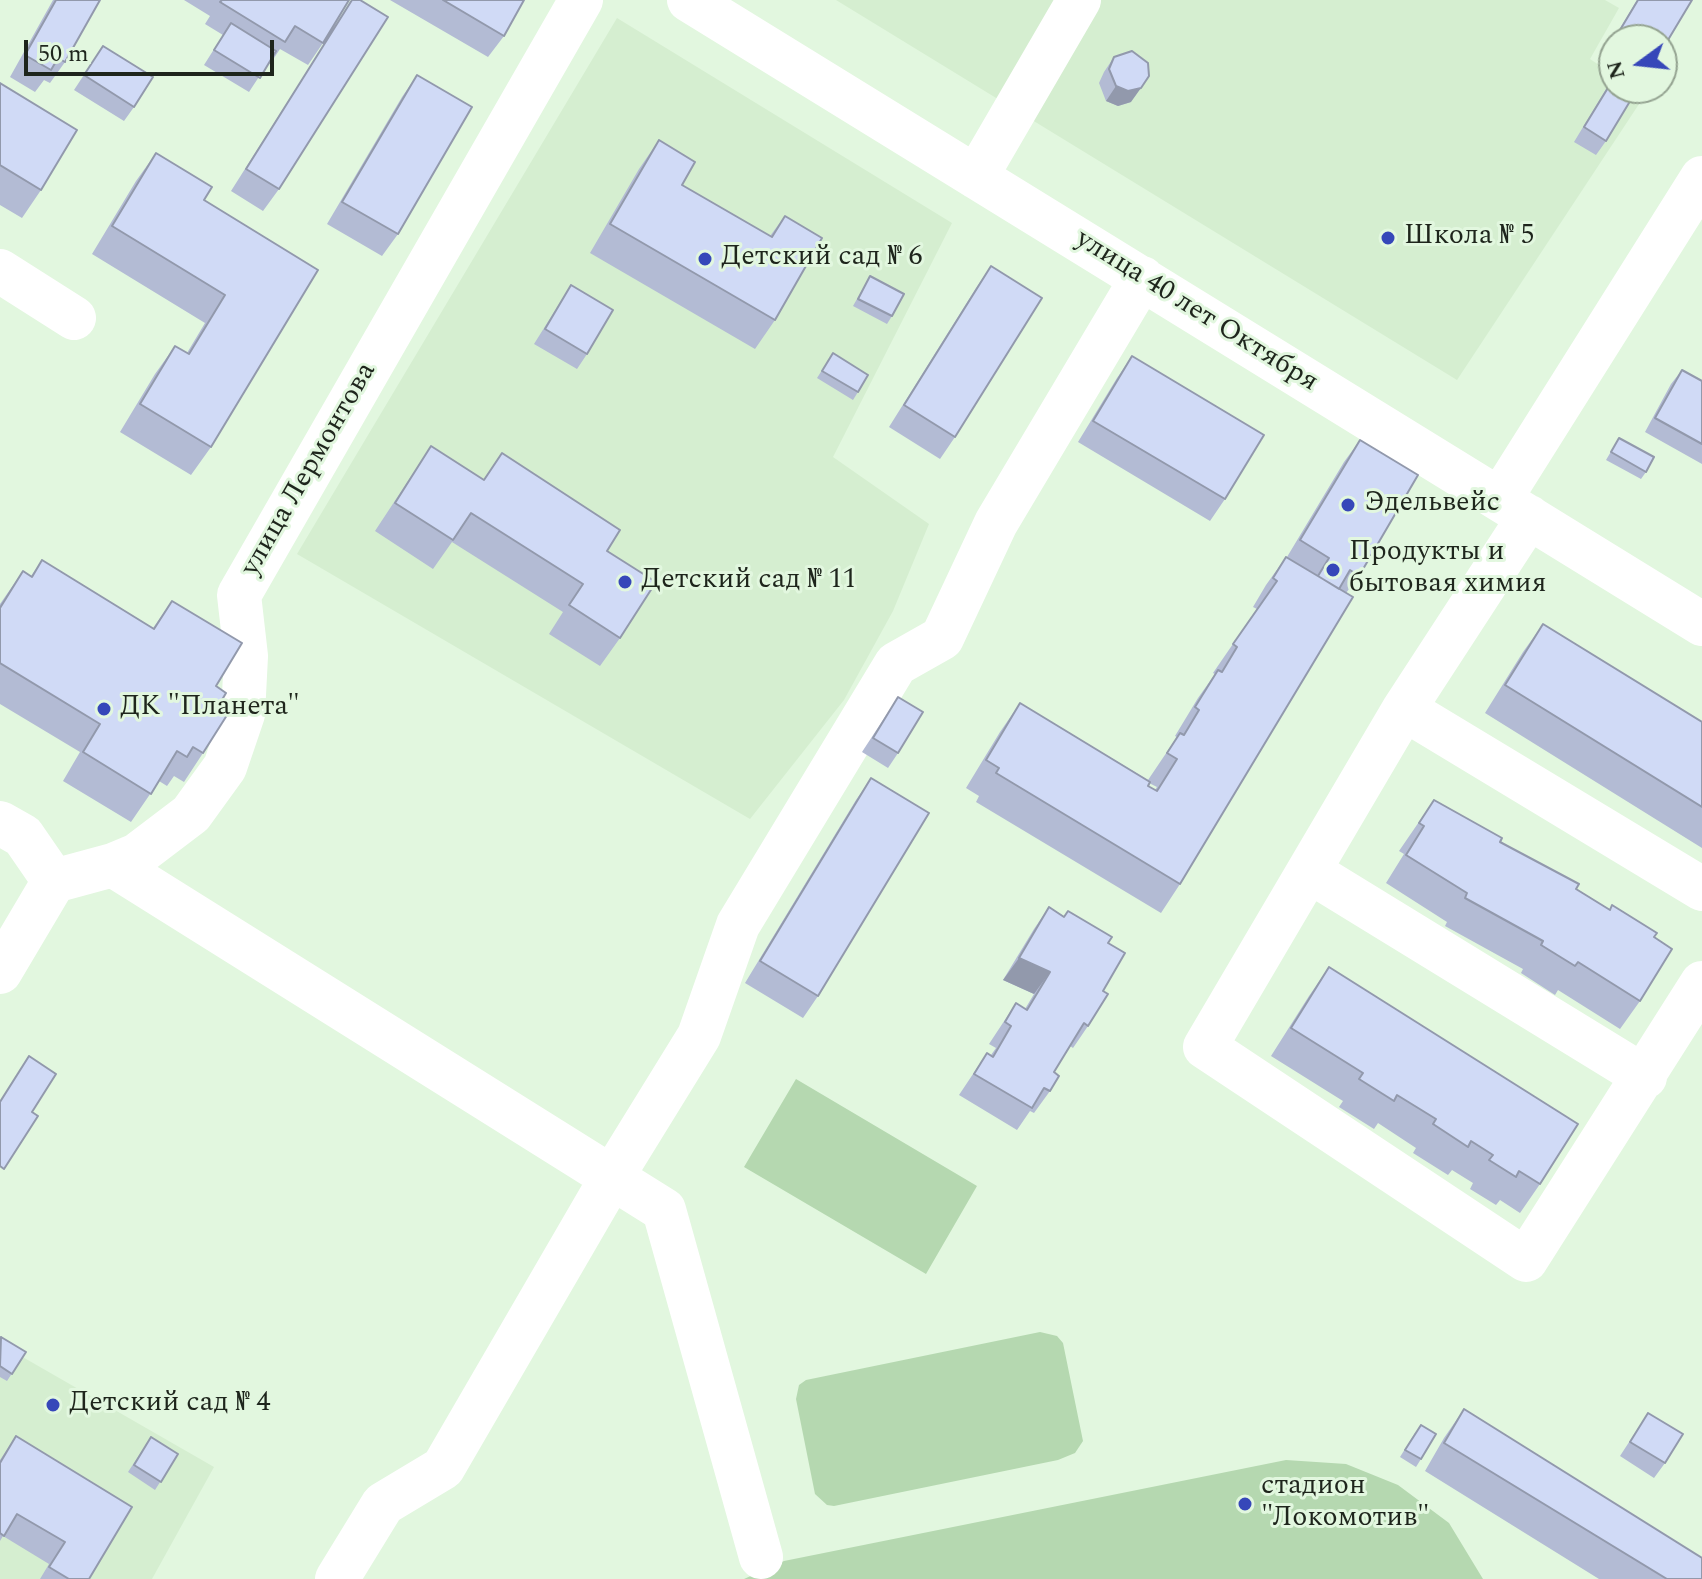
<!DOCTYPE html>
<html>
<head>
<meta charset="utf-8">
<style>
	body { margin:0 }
	#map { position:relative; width:1702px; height:1579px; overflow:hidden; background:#e2f7df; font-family:Spectral,serif }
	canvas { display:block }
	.north { position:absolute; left:1598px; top:24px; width:80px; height:80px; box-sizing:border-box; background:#e2f7df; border:2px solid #94a391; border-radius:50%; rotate:255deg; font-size:22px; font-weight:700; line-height:32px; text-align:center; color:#1e251c }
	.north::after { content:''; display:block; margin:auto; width:28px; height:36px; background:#3647b9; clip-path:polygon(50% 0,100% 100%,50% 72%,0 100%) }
	.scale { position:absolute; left:24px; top:40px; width:250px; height:36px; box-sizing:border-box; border:4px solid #1e251c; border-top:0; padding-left:10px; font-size:24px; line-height:28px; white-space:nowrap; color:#1e251c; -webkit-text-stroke:6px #e2f7df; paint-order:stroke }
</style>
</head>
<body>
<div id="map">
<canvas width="1702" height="1579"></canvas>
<div class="north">N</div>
<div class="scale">50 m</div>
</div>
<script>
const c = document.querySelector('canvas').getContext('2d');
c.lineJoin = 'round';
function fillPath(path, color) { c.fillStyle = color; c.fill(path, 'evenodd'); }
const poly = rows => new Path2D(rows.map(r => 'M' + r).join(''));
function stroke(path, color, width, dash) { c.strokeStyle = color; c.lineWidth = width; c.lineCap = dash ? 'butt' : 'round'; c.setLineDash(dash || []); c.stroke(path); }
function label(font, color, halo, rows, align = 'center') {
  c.font = font + ' Spectral,serif'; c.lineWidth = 6; c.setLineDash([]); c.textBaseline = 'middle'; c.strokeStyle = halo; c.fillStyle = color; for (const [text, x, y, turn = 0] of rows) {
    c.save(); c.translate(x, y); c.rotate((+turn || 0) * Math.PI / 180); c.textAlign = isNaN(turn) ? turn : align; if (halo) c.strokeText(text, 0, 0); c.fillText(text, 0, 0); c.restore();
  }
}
fillPath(poly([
	[836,0,1605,0,1619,8,1590,59,1614,75,1614,88,1634,88,1645,95,1457,380],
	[617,18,952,223,833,457,929,524,893,611,844,700,750,819,297,554],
	[0,1344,214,1467,152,1579,0,1579]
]), '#d5eed0');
fillPath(poly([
	[796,1079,977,1186,926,1274,744,1167],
	[1040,1332,1057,1336,1063,1343,1083,1441,1075,1453,1058,1460,834,1506,827,1505,815,1494,796,1399,799,1385,806,1380],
	[1286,1460,1346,1464,1398,1485,1449,1523,1483,1579,744,1579,784,1561]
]), '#b5d8b0');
stroke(poly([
	[689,0,1702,624],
	[976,177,1079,0],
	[0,271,74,318],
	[1500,499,1702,178],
	[1529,517,1404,709,1205,1047,1526,1260,1702,983],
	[1404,709,1702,889],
	[0,823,23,836,54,881],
	[113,865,664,1210,761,1557],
	[1309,871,1645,1077],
	[0,972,54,881,113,865,137,855,191,814,225,767,243,714,246,656,239,595,581,0],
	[337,1579,383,1504,443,1468,612,1177,699,1036,738,925,896,664,942,638,996,523,1142,278]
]), '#fff', 44);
fillPath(poly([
	[53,0,100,0,65,62,50,83,44,80,35,92,10,77],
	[184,0,349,0,323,43,308,65,280,49,270,64,268,63,249,92,204,65,223,35,205,24,210,16],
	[352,0,279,189,263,211,231,191],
	[390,0,524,0,504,36,488,57],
	[1637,0,1692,0,1614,40,1614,61,1604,55],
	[103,46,134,107,124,121,74,90],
	[1114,57,1131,102,1118,106,1106,101,1099,83,1104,72],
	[417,75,398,234,382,256,327,224,402,97],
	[1614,76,1614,88,1606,141,1596,155,1574,142],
	[0,83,41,190,22,218,0,205],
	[659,140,682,185,770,236,785,216,775,320,755,349,590,253,639,169],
	[156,153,204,200,318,270,211,447,191,475,120,432,155,374,175,346,187,353,205,323,92,254,136,181],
	[991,266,955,437,940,459,889,427,976,288],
	[870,276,892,316,887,324,853,306],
	[571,285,587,354,577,369,534,344],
	[833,353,858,392,853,400,817,378],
	[1132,356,1225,499,1210,521,1078,442,1117,378],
	[1682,370,1702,381,1702,464,1645,432,1671,384],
	[1619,438,1646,472,1641,479,1606,460],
	[1360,440,1359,576,1346,593,1180,884,1161,913,976,802,979,796,966,788,1000,732,1020,703,1148,780,1177,737,1175,736,1198,698,1215,674,1213,673,1257,609,1253,607,1266,585,1286,557,1287,557,1344,462],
	[1149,783,1157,787,1155,790,1148,786],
	[431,446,483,480,502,453,607,551,620,638,600,666,549,634,563,612,452,542,433,569,375,531],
	[42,560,153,628,172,601,216,686,219,705,203,753,184,782,174,776,167,786,159,781,131,822,63,781,80,752,0,704,0,604,23,571,31,576],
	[1543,624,1702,722,1702,848,1485,713,1523,652],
	[898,697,898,753,888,768,862,752],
	[871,778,818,996,803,1018,745,983,856,800],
	[1434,800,1654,937,1640,1001,1620,1029,1558,990,1555,995,1521,973,1523,969,1445,926,1447,922,1386,883,1404,854,1399,851],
	[1049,907,1108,943,1103,991,1088,1026,1073,1048,1070,1046,1054,1072,1050,1091,1034,1113,1030,1111,1017,1130,959,1095,987,1053,991,1055,996,1048,989,1044,1016,1003,1025,1009,1034,994,1003,980,1034,929],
	[1329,967,1540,1184,1520,1213,1500,1200,1496,1205,1470,1189,1473,1183,1452,1170,1448,1175,1413,1153,1416,1148,1378,1123,1374,1129,1339,1107,1343,1101,1271,1056,1309,996],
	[0,1338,26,1352,7,1381,0,1377],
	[1464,1409,1702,1579,1599,1579,1425,1471,1444,1438],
	[1648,1413,1665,1463,1654,1478,1620,1456],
	[1415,1433,1421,1459,1416,1467,1400,1457],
	[16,1436,89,1579,40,1579,49,1564,3,1536,0,1541,0,1460],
	[151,1437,178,1454,155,1490,128,1472]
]), '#b3bbd4');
fillPath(poly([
	[1116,86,1141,88,1131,102,1118,106,1106,101],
	[1019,958,1050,972,1034,994,1003,980]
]), '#9299ac');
const building = poly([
	[56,0,100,0,65,62,58,58,51,70,25,55,56,0],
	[222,0,349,0,323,43,295,26,285,42,220,2,222,0],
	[352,0,360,0,388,17,279,189,246,169,352,0],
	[443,0,524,0,504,36,443,0],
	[1638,0,1692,0,1662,50,1662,40,1614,40,1638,0],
	[231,23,276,51,260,78,214,50,231,23],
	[103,46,153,77,134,107,84,75,103,46],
	[1132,51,1148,63,1149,76,1141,88,1128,91,1116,86,1109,69,1114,57,1132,51],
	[417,75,472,107,398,234,342,202,417,75],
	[1614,78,1614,88,1638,88,1606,141,1584,127,1614,78],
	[0,83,77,130,41,190,0,165,0,83],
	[659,140,695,162,682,185,772,237,785,216,822,238,775,320,610,224,659,140],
	[156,153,212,187,204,200,318,270,211,447,140,404,175,346,189,354,225,295,112,226,156,153],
	[991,266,1042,298,955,437,904,405,991,266],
	[870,276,904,294,892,316,858,299,870,276],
	[571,285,613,310,587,354,545,329,571,285],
	[833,353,868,375,858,392,822,371,833,353],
	[1132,356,1264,435,1225,499,1093,421,1132,356],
	[1682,370,1702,381,1702,444,1655,418,1682,370],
	[1619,438,1654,457,1646,472,1611,452,1619,438],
	[1360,440,1418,475,1359,576,1350,570,1339,589,1318,576,1329,558,1300,540,1360,440],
	[431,446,484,480,502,453,620,530,607,551,656,582,620,638,569,605,583,584,471,513,453,540,395,503,431,446],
	[1286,557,1353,597,1180,884,996,773,999,768,986,760,1020,703,1150,782,1148,786,1157,791,1177,759,1167,753,1180,733,1184,735,1199,710,1195,707,1218,670,1222,672,1237,647,1233,644,1277,581,1273,578,1286,557],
	[42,560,154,629,172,601,242,643,216,686,226,693,219,705,229,712,203,753,193,747,187,757,177,751,151,794,83,752,100,724,0,663,0,608,23,571,32,577,42,560],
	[1543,624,1702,722,1702,807,1505,685,1543,624],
	[898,697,923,712,898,753,873,738,898,697],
	[871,778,929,813,818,996,760,961,871,778],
	[1434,800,1502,838,1500,842,1579,884,1576,889,1610,910,1612,905,1657,933,1654,937,1672,949,1640,1001,1578,962,1575,966,1541,945,1543,941,1465,898,1467,893,1406,855,1424,826,1419,823,1434,800],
	[1049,907,1064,917,1068,911,1112,937,1108,943,1125,953,1103,991,1108,994,1088,1026,1084,1023,1054,1072,1059,1076,1050,1091,1044,1088,1032,1108,974,1074,987,1053,993,1057,1011,1026,1005,1022,1016,1003,1027,1010,1050,972,1019,958,1049,907],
	[1329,967,1578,1124,1540,1184,1519,1171,1516,1177,1489,1160,1493,1155,1471,1141,1468,1147,1433,1124,1436,1119,1397,1095,1394,1101,1359,1079,1363,1073,1291,1028,1329,967],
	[29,1056,56,1074,32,1112,38,1116,4,1169,0,1166,0,1102,29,1056],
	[1,1337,26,1352,12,1374,0,1366,1,1337],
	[1464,1409,1702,1558,1702,1579,1667,1579,1444,1443,1464,1409],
	[1648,1413,1683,1434,1665,1463,1630,1442,1648,1413],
	[1421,1425,1436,1434,1421,1459,1405,1450,1421,1425],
	[16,1436,132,1507,89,1579,69,1579,49,1567,65,1542,17,1514,4,1536,0,1533,0,1463,16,1436],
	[151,1437,178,1454,161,1482,134,1465,151,1437]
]);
fillPath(building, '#d0daf6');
stroke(building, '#9299ac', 2);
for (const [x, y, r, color] of [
	[1388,238,8,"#3647b9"],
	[705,259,8,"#3647b9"],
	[1348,505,8,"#3647b9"],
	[1333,570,8,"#3647b9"],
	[625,582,8,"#3647b9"],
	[104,709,8,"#3647b9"],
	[53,1405,8,"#3647b9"],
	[1245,1504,8,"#3647b9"]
]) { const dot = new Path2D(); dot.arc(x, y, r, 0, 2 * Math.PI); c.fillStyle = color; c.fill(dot); stroke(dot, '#e2f7df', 3); }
label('28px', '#1e251c', '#e2f7df', [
	["Школа № 5",1404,238],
	["Детский сад № 6",721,259],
	["Эдельвейс",1364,505],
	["Продукты и",1349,554],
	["бытовая химия",1349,586],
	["Детский сад № 11",641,582],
	["ДК \"Планета\"",120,709],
	["Детский сад № 4",69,1405],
	["стадион",1261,1488],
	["\"Локомотив\"",1261,1520]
], 'left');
label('28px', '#1e251c', '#e2f7df', [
	["улица 40 лет Октября",1196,312,32],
	["улица Лермонтова",310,470,-60]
]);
</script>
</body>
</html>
